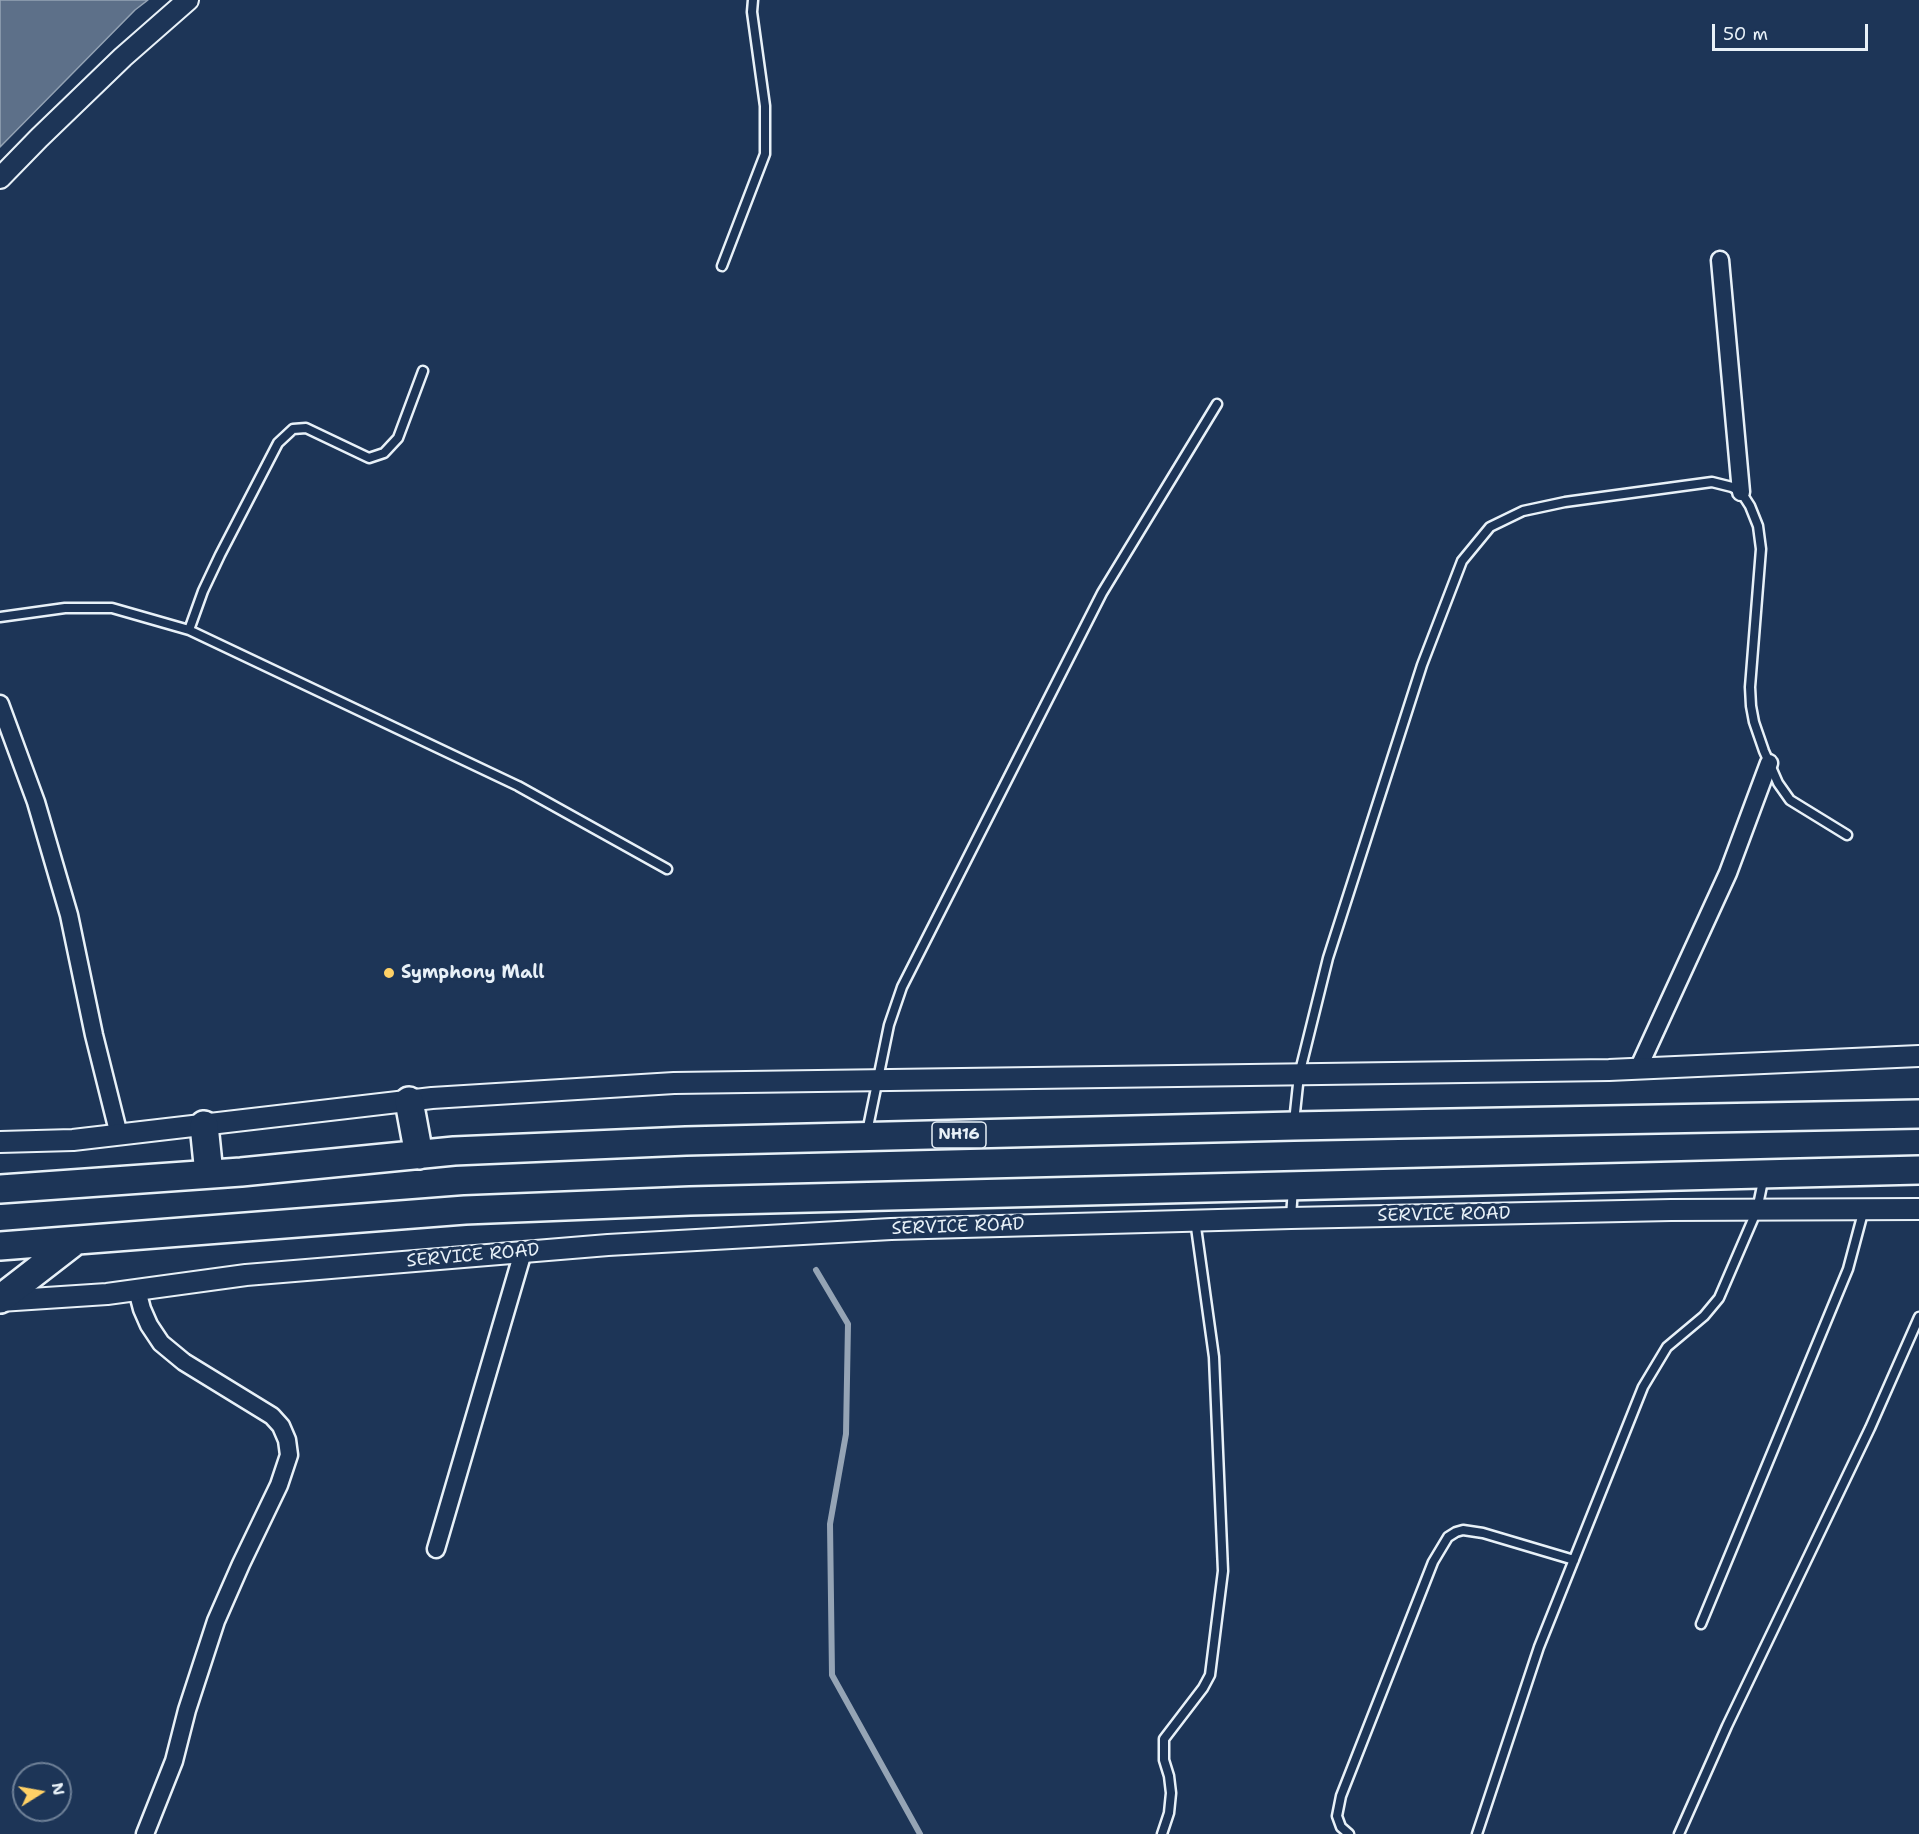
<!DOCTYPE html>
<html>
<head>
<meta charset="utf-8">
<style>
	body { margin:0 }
	#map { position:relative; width:1919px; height:1834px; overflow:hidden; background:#1d3557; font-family:"Shantell Sans",sans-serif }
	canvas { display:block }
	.north { position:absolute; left:12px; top:1762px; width:60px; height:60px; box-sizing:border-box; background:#1d3557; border:2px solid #6e8097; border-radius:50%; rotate:79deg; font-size:16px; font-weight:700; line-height:24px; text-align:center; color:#e8f1f8 }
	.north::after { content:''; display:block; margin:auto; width:21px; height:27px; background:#ffd166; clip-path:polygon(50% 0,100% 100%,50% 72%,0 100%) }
	.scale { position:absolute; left:1712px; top:24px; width:156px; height:27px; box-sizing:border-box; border:3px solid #e8f1f8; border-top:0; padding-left:8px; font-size:18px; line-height:21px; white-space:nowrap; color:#e8f1f8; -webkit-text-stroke:4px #1d3557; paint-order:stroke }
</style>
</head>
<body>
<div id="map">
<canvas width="1919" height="1834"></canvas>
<div class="north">N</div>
<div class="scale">50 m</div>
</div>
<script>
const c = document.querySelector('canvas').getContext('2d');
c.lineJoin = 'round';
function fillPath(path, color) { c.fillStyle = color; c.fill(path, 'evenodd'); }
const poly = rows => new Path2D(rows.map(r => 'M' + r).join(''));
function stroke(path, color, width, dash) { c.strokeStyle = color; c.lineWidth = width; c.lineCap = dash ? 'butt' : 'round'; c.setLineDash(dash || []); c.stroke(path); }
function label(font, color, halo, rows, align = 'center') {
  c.font = font + ' "Shantell Sans",sans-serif'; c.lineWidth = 6; c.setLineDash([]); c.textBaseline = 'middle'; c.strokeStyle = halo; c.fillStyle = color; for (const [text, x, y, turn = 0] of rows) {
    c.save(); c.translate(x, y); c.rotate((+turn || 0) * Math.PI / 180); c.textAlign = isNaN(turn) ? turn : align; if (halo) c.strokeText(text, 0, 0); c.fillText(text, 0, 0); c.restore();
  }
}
const water = poly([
	[0,0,148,0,135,10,0,147,0,0]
]);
fillPath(water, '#5d7089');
stroke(water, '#95a4b5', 1.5);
stroke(poly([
	[816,1270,848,1324,846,1434,830,1524,832,1675,920,1834]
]), '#95a4b5', 6);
const service = poly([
	[722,266,765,154,765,106,752,12,753,0],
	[0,617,65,608,112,608,189,630,518,786,667,869],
	[189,630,203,591,220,555,278,443,293,429,306,428,369,458,384,453,398,438,423,371],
	[1294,1122,1299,1075,1328,958,1422,665,1462,561,1490,527,1523,511,1565,502,1712,482,1732,487,1741,492,1750,506,1758,526,1761,549,1750,687,1751,706,1754,722,1764,751,1778,783,1790,800,1847,835],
	[867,1132,889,1025,902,987,1102,593,1217,404],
	[1291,1217,1293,1188],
	[1701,1624,1848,1269,1864,1209],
	[1162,1834,1169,1813,1171,1793,1169,1776,1164,1760,1164,1739,1203,1688,1210,1675,1223,1571,1214,1357,1195,1220],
	[1349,1834,1341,1827,1337,1816,1341,1796,1433,1562,1448,1537,1456,1532,1463,1530,1483,1533,1574,1560],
	[1477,1834,1539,1647,1643,1387,1667,1347,1704,1316,1719,1298,1757,1210,1764,1176],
	[1679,1834,1727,1726,1870,1428,1919,1317]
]);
const minor = poly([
	[1720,260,1741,492],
	[0,704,36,802,69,915,94,1035,119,1135],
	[1638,1069,1728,873,1769,763],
	[137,1290,142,1309,149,1325,161,1343,184,1362,272,1416,281,1426,287,1440,289,1455,279,1485,241,1564,216,1621,187,1710,174,1761,145,1834],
	[436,1549,523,1252]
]);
const tertiary = poly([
	[0,178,39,138,123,57,188,0],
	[0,1142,73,1140,432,1098,674,1083,1609,1070,1919,1056],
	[0,1301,107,1294,246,1275,608,1245,891,1229,1291,1218,1671,1210,1919,1209]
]);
const trunk = poly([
	[409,1101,419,1155],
	[204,1125,209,1174],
	[0,1189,241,1172,454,1151,686,1141,1294,1126,1919,1114],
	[0,1246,465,1210,690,1201,1919,1170],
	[0,1299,75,1241]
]);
stroke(service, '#e8f1f8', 13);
stroke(minor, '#e8f1f8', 21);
stroke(tertiary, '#e8f1f8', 24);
stroke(trunk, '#e8f1f8', 32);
stroke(service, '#1d3557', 8);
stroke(minor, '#1d3557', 16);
stroke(tertiary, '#1d3557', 20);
stroke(trunk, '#1d3557', 27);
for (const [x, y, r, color] of [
	[389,973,6,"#ffd166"]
]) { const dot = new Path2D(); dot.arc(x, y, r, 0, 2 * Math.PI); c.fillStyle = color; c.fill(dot); stroke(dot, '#1d3557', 2); }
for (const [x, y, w] of [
	[959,1135,54]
]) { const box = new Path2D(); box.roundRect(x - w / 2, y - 13, w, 26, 4.5); c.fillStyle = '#1d3557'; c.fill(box); stroke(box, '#e8f1f8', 1.5); }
label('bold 16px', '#e8f1f8', null, [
	["NH16",959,1135]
]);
label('bold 18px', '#e8f1f8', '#1d3557', [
	["Symphony Mall",401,973]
], 'left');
label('18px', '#e8f1f8', '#1d3557', [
	["SERVICE ROAD",1444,1215,-1],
	["SERVICE ROAD",958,1227,-2],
	["SERVICE ROAD",473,1256,-5]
]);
</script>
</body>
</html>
